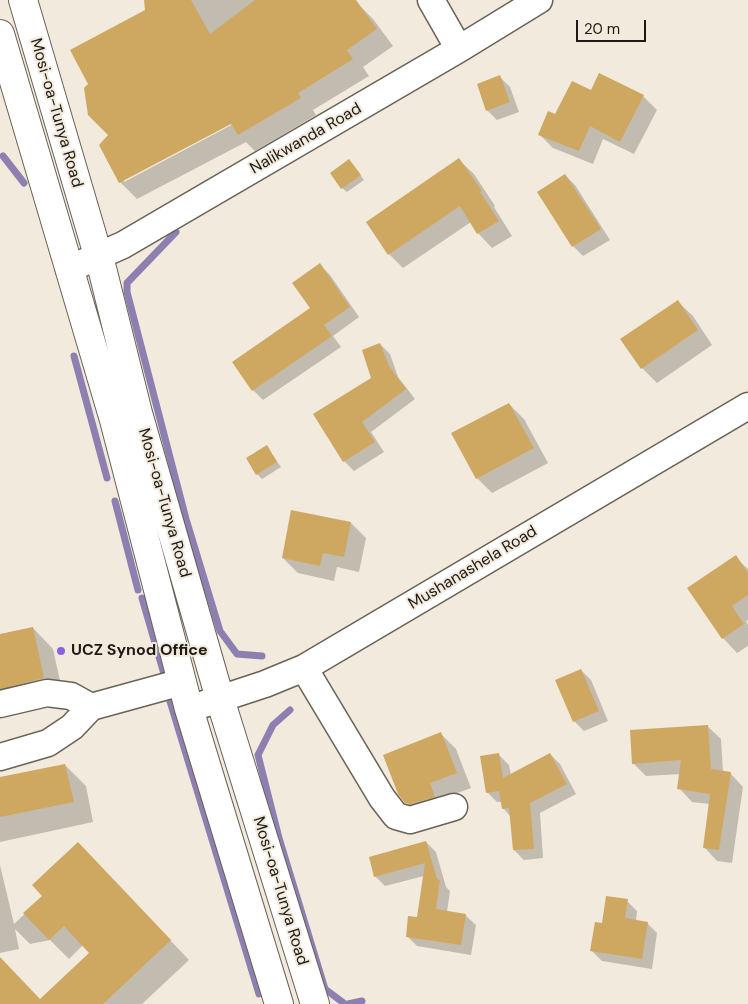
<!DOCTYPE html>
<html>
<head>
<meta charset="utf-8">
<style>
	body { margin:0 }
	#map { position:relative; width:748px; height:1004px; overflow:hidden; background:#f2eadc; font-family:"DM Sans",sans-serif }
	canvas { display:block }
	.scale { position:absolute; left:576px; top:20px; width:70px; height:22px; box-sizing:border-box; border:2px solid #1e1b16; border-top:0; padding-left:6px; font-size:15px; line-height:18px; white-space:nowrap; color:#1e1b16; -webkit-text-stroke:4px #f2eadc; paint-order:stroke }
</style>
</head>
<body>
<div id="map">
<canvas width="748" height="1004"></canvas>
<div class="scale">20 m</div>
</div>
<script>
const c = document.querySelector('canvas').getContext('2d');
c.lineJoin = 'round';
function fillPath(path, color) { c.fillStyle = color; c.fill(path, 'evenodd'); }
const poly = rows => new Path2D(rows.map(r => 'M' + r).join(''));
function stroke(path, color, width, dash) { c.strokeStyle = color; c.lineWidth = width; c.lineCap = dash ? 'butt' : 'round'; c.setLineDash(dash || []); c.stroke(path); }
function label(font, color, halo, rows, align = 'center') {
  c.font = font + ' "DM Sans",sans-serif'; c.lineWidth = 4; c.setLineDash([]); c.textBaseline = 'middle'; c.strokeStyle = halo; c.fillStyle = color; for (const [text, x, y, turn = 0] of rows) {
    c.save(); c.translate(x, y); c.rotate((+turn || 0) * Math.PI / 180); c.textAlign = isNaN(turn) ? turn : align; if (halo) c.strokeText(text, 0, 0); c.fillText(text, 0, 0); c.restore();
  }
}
fillPath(poly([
	[145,0,331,0,356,2,373,19,393,46,363,67,369,76,313,110,316,115,255,151,246,142,137,199,120,182,100,145,110,135,146,11],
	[236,120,237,122,124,182,124,179],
	[500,77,510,87,519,112,497,120,487,110],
	[591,92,643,96,657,110,634,154,603,139,593,164,553,148,539,134,555,115],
	[349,160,364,180,347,192,342,188],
	[459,160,474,174,495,206,494,207,512,236,492,248,478,233,471,222,403,268,389,254],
	[565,175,575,185,610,240,583,256,573,246],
	[320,265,330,275,359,317,333,336,341,347,263,400,253,390,234,362,312,308],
	[678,302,693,316,712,345,657,383,642,368],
	[380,344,390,354,398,377,415,399,371,432,384,452,354,471,344,461,373,378],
	[509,404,524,419,548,463,492,493,477,478],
	[267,447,281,467,262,479,257,474],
	[292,511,351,523,366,538,359,572,337,567,334,581,298,573,283,558],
	[735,557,748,569,748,620,746,621,748,625,748,646,737,653,723,638],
	[33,628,53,649,64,699,0,716,0,635],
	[581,670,591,680,608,721,584,731,574,721],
	[707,726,721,739,723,772,730,773,743,787,732,863,717,861,704,847,710,804,692,802,679,788,681,774,646,776,633,763],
	[441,734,456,749,471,788,444,798,421,818,406,802],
	[550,754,560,764,576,794,540,813,543,858,524,860,514,850,511,817,503,808,502,802,497,802,487,792,499,755,509,765,511,775],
	[65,765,86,786,93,822,0,842,0,779],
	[426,842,436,852,446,887,450,891,447,912,465,915,476,925,471,955,417,946,407,936,418,919,424,876,385,886,375,876],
	[97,863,189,960,142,1004,0,1004,0,959,40,1000,91,953,83,945,69,959,50,940,30,944,15,929,19,949,0,953,0,865,14,924,44,896],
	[627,901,637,911,636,921,647,923,657,933,652,969,602,961,592,951,603,924]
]), '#0003');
stroke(poly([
	[3,156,24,183],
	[176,232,127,283,127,292,186,519,220,631,237,654,262,656],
	[74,356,107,478],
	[115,501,138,590],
	[142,598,164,674],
	[169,698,259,994],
	[290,710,273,725,258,755,279,838,325,989,345,1004],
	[348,1004,362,1001]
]), '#8d80b0', 7);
fillPath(poly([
	[144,0,191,0,210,34,255,0,356,0,377,29,347,50,353,59,298,93,301,98,238,135,231,124,119,183,99,145,108,135,88,115,84,88,88,84,70,50,145,10],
	[599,73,644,95,620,142,590,126,579,151,538,135,548,111,555,114,572,81,591,90],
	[500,75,510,102,486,111,477,84],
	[459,158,482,191,480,192,499,221,477,234,460,206,388,255,366,222],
	[349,159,361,175,341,189,330,173],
	[565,174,601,229,572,247,537,192],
	[320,263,350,307,324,325,332,336,252,391,232,362,310,308,292,283],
	[678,300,698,330,641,369,620,339],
	[380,343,389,366,406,389,362,422,375,442,343,462,313,414,371,378,362,350],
	[509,403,534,448,476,479,451,433],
	[267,445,277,462,256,475,246,458],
	[291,510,351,522,344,557,323,553,320,566,282,558],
	[736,555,748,573,748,595,732,606,744,624,722,639,687,588],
	[33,627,44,678,0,689,0,634],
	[581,669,599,711,573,722,555,680],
	[708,725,711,769,731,772,719,850,703,848,710,794,677,789,681,760,632,764,630,730],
	[441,732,457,773,430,783,435,797,410,804,405,803,398,794,383,755],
	[499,753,503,778,550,753,567,784,530,803,534,849,513,850,509,808,502,809,499,791,486,793,480,756],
	[65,764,74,802,0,817,0,777],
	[426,841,437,879,440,880,436,909,466,914,461,945,406,937,408,916,417,917,425,863,374,877,369,857],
	[78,842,171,940,103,1004,0,1004,0,957,40,999,89,953,64,926,49,940,23,913,42,896,32,885],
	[606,896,628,899,625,918,648,922,642,959,590,951,595,922,602,923]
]), '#cea760');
const minor = poly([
	[431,0,459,49],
	[69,269,123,245,459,49,539,0],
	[304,668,382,798,396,816,410,820,454,807],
	[0,704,47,693,71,696,91,707],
	[189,709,265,684,304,668,748,406],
	[0,757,48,743,72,727,91,707,182,682]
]);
const major = poly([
	[23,0,103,272,138,413,220,699,315,1004],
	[0,34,114,420,189,709,279,1004]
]);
stroke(minor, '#696256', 29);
stroke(major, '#696256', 30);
stroke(minor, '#fff', 26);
stroke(major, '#fff', 28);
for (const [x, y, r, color] of [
	[61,651,5,"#8963dd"]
]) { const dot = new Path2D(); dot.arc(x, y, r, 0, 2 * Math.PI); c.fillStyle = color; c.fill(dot); stroke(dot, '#f2eadc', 2); }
label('16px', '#1e1b16', '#f2eadc', [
	["Mosi-oa-Tunya Road",56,113,74],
	["Nalikwanda Road",306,139,-30],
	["Mosi-oa-Tunya Road",164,503,74],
	["Mushanashela Road",473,568,-31],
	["Mosi-oa-Tunya Road",280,891,73]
]);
label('bold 16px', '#1e1b16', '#f2eadc', [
	["UCZ Synod Office",71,651]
], 'left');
</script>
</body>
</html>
